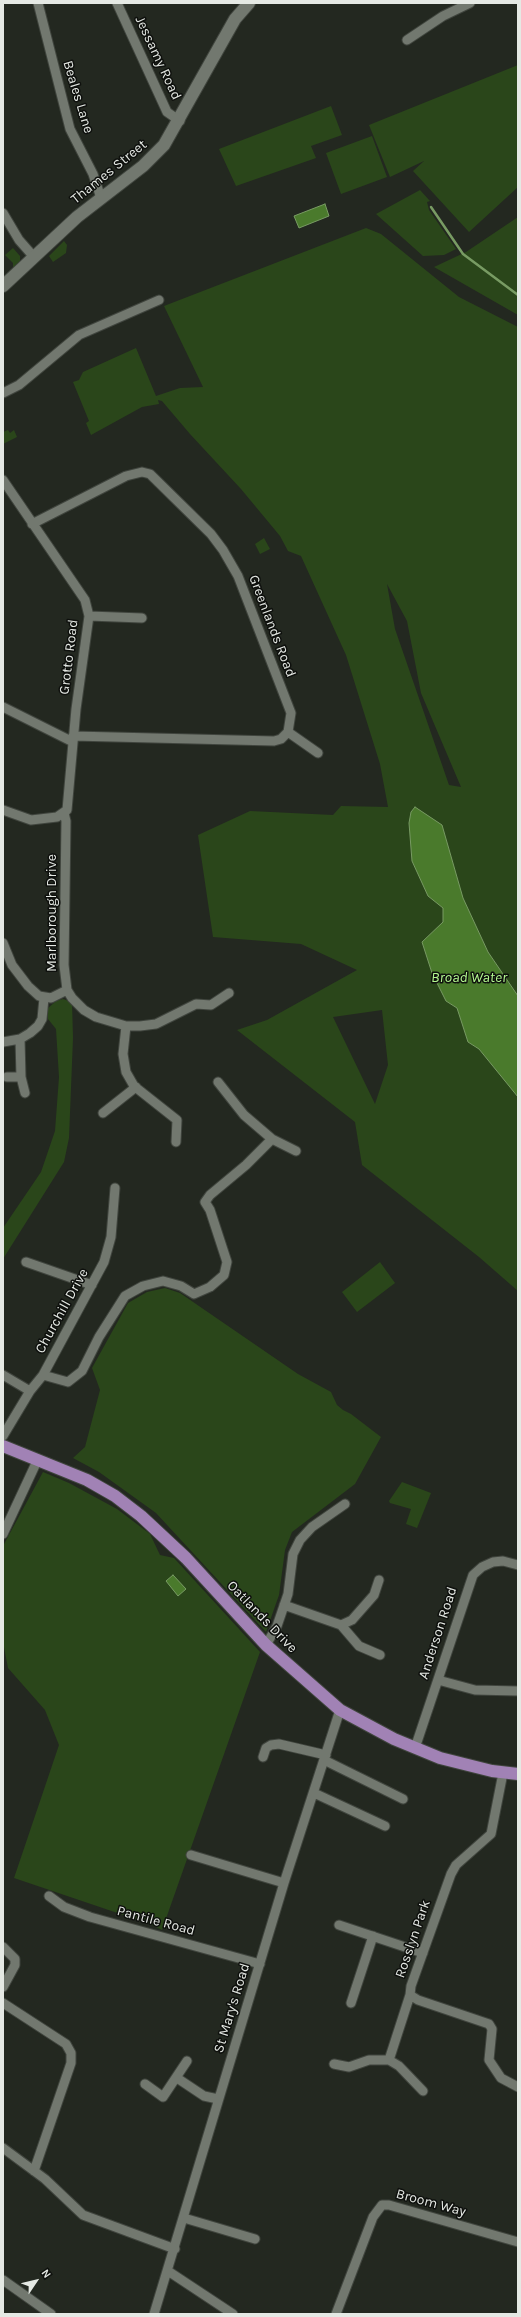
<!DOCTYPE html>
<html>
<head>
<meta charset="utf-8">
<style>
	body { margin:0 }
	#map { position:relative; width:521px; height:2317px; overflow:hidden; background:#232820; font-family:Karla,sans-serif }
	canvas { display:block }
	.frame { position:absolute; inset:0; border:4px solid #e5e9e4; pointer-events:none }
	.north { position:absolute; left:16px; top:2261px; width:40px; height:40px; -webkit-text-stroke:3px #0e100d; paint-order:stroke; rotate:55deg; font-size:11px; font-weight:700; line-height:16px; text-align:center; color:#e5e9e4 }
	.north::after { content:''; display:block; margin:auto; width:14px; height:18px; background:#e5e9e4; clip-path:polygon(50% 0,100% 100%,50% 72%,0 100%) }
</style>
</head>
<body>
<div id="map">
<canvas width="521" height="2317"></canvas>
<div class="frame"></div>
<div class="north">N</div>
</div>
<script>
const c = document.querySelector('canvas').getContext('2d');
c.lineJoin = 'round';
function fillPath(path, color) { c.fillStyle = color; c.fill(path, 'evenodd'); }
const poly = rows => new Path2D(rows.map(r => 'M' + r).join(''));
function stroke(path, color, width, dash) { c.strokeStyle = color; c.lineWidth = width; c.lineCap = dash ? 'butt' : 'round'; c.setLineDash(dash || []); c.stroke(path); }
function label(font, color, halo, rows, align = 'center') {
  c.font = font + ' Karla,sans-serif'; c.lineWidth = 3; c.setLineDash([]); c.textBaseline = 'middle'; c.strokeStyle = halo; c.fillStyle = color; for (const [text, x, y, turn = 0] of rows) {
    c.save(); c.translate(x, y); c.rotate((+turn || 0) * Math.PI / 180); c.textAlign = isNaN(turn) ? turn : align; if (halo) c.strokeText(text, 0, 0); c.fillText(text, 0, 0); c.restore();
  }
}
fillPath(poly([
	[518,65,518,187,469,232,413,171,424,161,390,177,369,125],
	[331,106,342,135,311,146,316,158,236,186,219,149],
	[372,136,387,177,341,194,326,153],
	[420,190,430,201,427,202,429,210,456,249,444,255,423,256,376,214],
	[518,217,518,315,434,267,466,252],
	[366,228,381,234,459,297,518,327,518,996,488,952,463,898,442,825,411,812,409,823,412,861,428,896,443,908,443,922,422,942,432,973,446,1001,457,1008,468,1042,479,1049,518,1097,518,1291,479,1257,362,1165,355,1122,237,1030,267,1020,357,970,301,944,213,937,198,835,250,811,333,815,341,806,388,807,380,764,346,655,301,556,288,551,280,536,241,489,190,434,162,401,158,400,159,404,142,407,91,435,86,423,89,421,73,382,79,380,83,372,136,348,156,396,180,388,203,387,164,306],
	[387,584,407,621,421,693,461,787,449,785,395,629],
	[382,1010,388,1065,375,1104,333,1017],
	[64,241,67,245,66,253,53,262,49,256],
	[13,248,20,256,20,261,13,268,13,263,5,255],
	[8,430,10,433,14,430,17,437,3,444,3,432],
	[264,538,270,549,260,554,255,544],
	[63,999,72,1002,73,1038,69,1138,64,1162,3,1259,3,1228,41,1172,55,1131,59,1077,56,1029,48,1019,47,1009,56,1001],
	[380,1262,395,1283,357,1312,342,1292],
	[165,1288,180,1293,298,1374,331,1392,337,1405,343,1410,351,1414,381,1437,355,1484,292,1532,285,1550,279,1595,266,1632,156,1513,99,1472,73,1458,85,1447,100,1390,92,1368,128,1303,147,1292],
	[43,1472,69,1483,117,1509,150,1534,160,1555,174,1558,260,1652,162,1930,150,1924,14,1878,59,1745,45,1710,8,1668,3,1642,3,1546],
	[402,1482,431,1493,417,1528,406,1524,411,1509,390,1503,389,1501]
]), '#2a461a');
const water = poly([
	[325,204,329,216,299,228,294,216,325,204],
	[415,807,442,825,463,898,488,952,518,996,518,1097,479,1049,468,1042,457,1008,446,1001,432,973,422,942,443,922,443,908,428,896,412,861,409,823,411,812,415,807],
	[173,1575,186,1589,178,1596,166,1581,173,1575]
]);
fillPath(water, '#4a7a2c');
stroke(water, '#789b63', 1);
stroke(poly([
	[431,207,463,254,518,295]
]), '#789b63', 2.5);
const street = poly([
	[38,3,70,129,93,174,101,198],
	[117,3,167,112,180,121],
	[407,40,443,16,470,3],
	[3,213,19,240,34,257],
	[3,393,19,385,79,335,159,300],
	[3,480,85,600,89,616,76,709,67,810,57,817,31,820,3,810],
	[32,524,126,476,142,472,150,474,211,534,223,550,238,576,291,713,288,732,281,739,274,741,73,736],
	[89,616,142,618],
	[3,707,73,742],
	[288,732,318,753],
	[64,813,66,821,64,965,67,990,72,998,84,1010,96,1017,126,1026,140,1026,156,1024,196,1004,211,1005,229,993],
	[3,943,12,965,28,986,39,996,51,998,67,990],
	[126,1026,123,1054,126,1072,134,1086,177,1120,176,1142],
	[3,1042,20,1039,30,1033,38,1026,42,1019,44,998],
	[7,1077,21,1077,20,1039],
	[21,1077,25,1093],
	[218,1082,244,1115,272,1139],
	[103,1113,136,1087],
	[26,1262,92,1285],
	[3,1375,30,1391],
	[43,1375,68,1382,82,1371,99,1337,125,1296,143,1286,163,1281,181,1286,194,1294,210,1287,224,1275,227,1262,210,1210,205,1202,210,1195,246,1165,272,1139,296,1151],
	[3,1436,30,1391,43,1375,104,1262,111,1237,115,1188],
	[3,1534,38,1459],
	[284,1605,341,1625,352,1620,374,1595,379,1580],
	[341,1625,359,1646,380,1655],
	[266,1645,277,1626,288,1594,293,1554,300,1540,312,1527,345,1504],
	[438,1680,475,1690,518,1691],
	[415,1748,473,1575,482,1567,493,1562,503,1561,518,1565],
	[263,1757,266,1748,271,1745,279,1744,326,1755],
	[324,1760,403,1799],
	[503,1773,491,1834,456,1865,451,1874,411,1986,410,1995,418,2000,489,2024,492,2029,489,2060,501,2078,518,2087],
	[314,1793,385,1826],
	[191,1855,284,1883],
	[49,1896,64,1907,90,1917,260,1964],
	[339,1925,423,1953],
	[3,1947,15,1959,15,1965,3,1987],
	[3,2003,66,2044,71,2053,71,2063,34,2171],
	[351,2003,373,1936],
	[389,2060,410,1995],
	[334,2064,349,2067,369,2060,389,2060,399,2066,423,2091],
	[177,2078,204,2096,218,2099],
	[145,2084,163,2097,187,2061],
	[3,2148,45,2179,83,2215,175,2249],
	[184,2218,255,2239],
	[168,2271,233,2314],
	[3,2280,51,2314],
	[154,2314,284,1883,340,1710],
	[336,2314,373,2217,382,2205,389,2205,518,2242]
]);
const secondary = poly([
	[3,286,77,217,143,166,164,145,235,19,249,3]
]);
const primary = poly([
	[3,1446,87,1480,115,1496,141,1516,186,1558,266,1645,340,1710,394,1739,440,1758,492,1771,518,1774]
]);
stroke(street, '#40453e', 11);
stroke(secondary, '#40453e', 14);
stroke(primary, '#40453e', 14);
stroke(street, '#72786f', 9);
stroke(secondary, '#72786f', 12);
stroke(primary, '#a182b5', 12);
label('14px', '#e5e9e4', '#0e100d', [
	["Jessamy Road",158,58,65],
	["Beales Lane",78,97,73],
	["Thames Street",109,172,-39],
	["Greenlands Road",272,626,69],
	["Grotto Road",69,657,-83],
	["Marlborough Drive",52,913,-90],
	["Churchill Drive",62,1311,-61],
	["Oatlands Drive",262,1617,46],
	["Anderson Road",438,1633,-72],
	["Pantile Road",156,1921,15],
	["Rosslyn Park",413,1939,-71],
	["St Mary's Road",232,2008,-73],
	["Broom Way",431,2203,15]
]);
label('italic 15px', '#b4f890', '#0e100d', [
	["Broad Water",469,978]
]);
</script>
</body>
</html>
